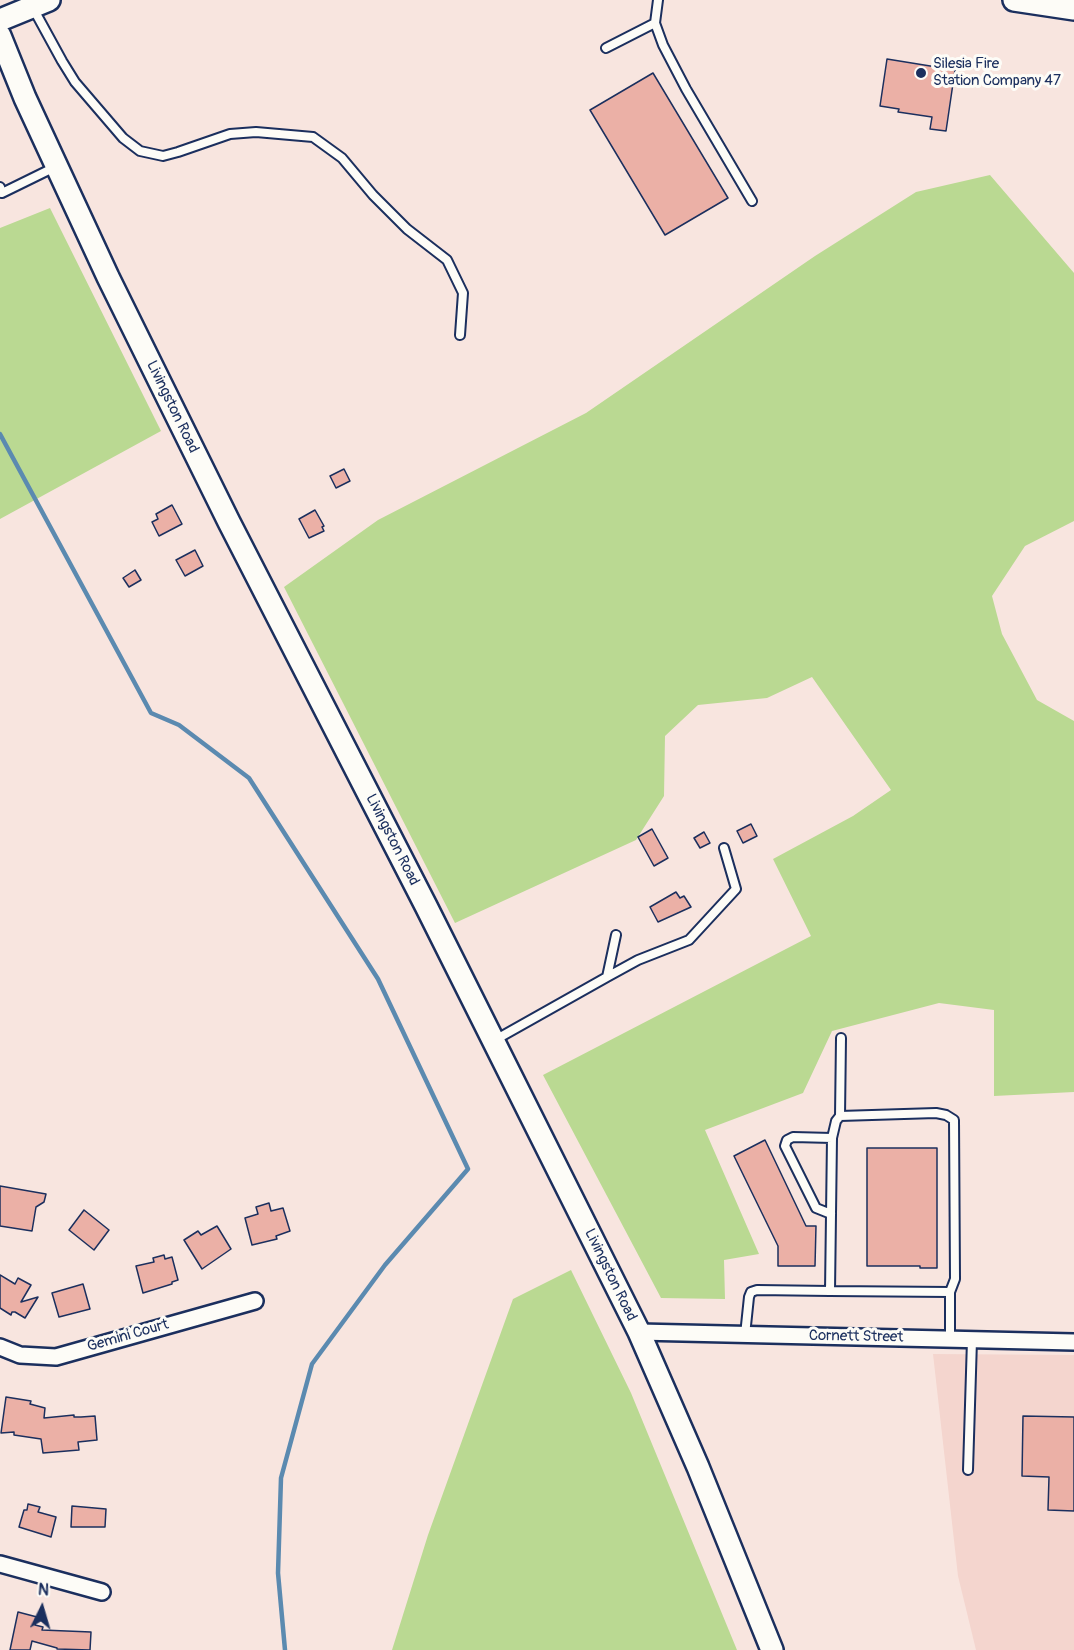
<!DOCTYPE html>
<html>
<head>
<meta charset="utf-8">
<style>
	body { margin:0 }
	#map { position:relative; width:1074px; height:1650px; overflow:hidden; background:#f8e5df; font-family:Pangolin,sans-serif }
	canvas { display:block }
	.north { position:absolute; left:12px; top:1578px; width:60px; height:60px; -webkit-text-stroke:4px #fdfcf7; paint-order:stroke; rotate:5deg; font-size:16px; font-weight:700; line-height:24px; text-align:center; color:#1b2f5e }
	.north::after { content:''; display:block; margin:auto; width:21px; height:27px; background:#1b2f5e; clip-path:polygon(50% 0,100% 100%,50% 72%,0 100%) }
</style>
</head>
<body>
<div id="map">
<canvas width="1074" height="1650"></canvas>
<div class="north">N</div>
</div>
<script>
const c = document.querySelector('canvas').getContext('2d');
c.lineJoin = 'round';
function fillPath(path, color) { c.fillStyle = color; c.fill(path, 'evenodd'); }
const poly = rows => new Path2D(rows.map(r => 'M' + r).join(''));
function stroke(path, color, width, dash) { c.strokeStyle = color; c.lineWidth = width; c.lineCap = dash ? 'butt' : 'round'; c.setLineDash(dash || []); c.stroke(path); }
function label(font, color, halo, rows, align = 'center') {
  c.font = font + ' Pangolin,sans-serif'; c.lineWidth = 6; c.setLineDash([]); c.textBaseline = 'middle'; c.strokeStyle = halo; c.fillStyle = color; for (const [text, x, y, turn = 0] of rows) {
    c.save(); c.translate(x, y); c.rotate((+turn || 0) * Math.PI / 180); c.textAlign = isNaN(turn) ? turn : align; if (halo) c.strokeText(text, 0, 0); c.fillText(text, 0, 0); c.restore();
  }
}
fillPath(poly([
	[933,1354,1074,1355,1074,1650,976,1650,958,1576]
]), '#f4d5ce');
fillPath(poly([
	[990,175,1074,273,1074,521,1025,546,992,596,1002,634,1037,700,1074,721,1074,1092,994,1096,994,1010,939,1003,832,1031,803,1093,705,1130,759,1254,724,1260,725,1299,661,1298,543,1075,811,936,773,859,853,816,891,790,812,677,767,698,698,705,665,736,664,796,636,840,455,923,284,587,378,520,586,413,815,256,916,192],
	[50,208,161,431,0,519,0,228],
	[571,1270,631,1393,737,1650,392,1650,428,1535,513,1299]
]), '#bad992');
stroke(poly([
	[0,434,151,713,179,725,249,778,378,979,468,1169,385,1265,312,1364,281,1478,278,1573,285,1650]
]), '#5b8ab0', 4.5);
const building = poly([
	[887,59,955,70,946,131,930,129,932,117,898,112,899,109,880,106,887,59],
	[653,73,728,198,665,235,590,110,653,73],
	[344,469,350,481,336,488,330,476,344,469],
	[172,505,182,524,159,536,152,522,158,519,156,514,172,505],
	[315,510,324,526,322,527,324,531,309,538,299,519,315,510],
	[195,550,203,566,185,576,176,560,195,550],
	[135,570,141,580,129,587,123,578,135,570],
	[751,824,757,836,743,843,737,831,751,824],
	[652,829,668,858,654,866,638,837,652,829],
	[704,832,710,843,700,848,694,838,704,832],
	[676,892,680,898,684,896,691,907,658,922,650,907,676,892],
	[765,1140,806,1226,816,1226,815,1266,778,1266,778,1246,734,1156,765,1140],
	[867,1148,937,1148,937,1268,920,1268,920,1266,867,1266,867,1148],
	[0,1186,46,1194,44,1202,36,1207,32,1231,0,1226,0,1186],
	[269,1203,271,1211,283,1208,290,1231,276,1236,277,1239,252,1245,245,1218,258,1214,256,1207,269,1203],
	[84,1210,109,1230,94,1250,69,1230,84,1210],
	[217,1226,231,1249,202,1269,184,1240,198,1231,201,1235,217,1226],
	[164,1255,165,1259,172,1257,178,1280,172,1282,172,1284,143,1293,136,1266,154,1262,153,1258,164,1255],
	[0,1275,15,1284,18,1278,31,1285,21,1302,38,1297,25,1318,15,1312,12,1312,11,1315,0,1308,0,1275],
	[83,1284,90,1309,59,1317,52,1293,83,1284],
	[6,1397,31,1401,30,1404,45,1408,44,1418,74,1415,74,1417,81,1417,95,1416,97,1440,78,1442,79,1450,43,1453,41,1439,14,1435,14,1432,1,1433,6,1397],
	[1023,1416,1074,1417,1074,1511,1048,1510,1049,1477,1022,1476,1023,1416],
	[28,1504,40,1507,38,1512,56,1517,51,1537,19,1527,24,1510,27,1510,28,1504],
	[72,1506,106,1509,105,1527,71,1527,72,1506],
	[18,1612,37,1617,35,1625,43,1627,42,1630,91,1632,90,1650,57,1649,57,1648,32,1641,30,1650,10,1650,18,1612]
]);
fillPath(building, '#ebb0a6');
stroke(building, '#1b2f5e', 1.5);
const service = poly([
	[33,8,62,61,75,82,123,138,140,151,163,156,178,152,230,134,256,132,313,137,342,158,373,195,407,229,447,260,463,293,460,335],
	[655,23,663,45,686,89,752,201],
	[606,48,655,23,658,0],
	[0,187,2,193,55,167],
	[607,977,638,960,689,940,736,889,724,848],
	[495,1040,607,977,616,935],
	[840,1116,841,1038],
	[831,1214,816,1208,785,1146,787,1140,793,1137,832,1138],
	[950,1292,830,1291,832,1138,836,1121,840,1116,936,1113,946,1115,954,1120,955,1279,950,1292,950,1339],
	[745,1335,749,1297,751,1292,757,1290,830,1291],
	[968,1470,972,1340]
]);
const minor = poly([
	[639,1332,1074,1342],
	[0,1347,20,1355,56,1357,255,1301],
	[0,1564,102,1592]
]);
const secondary = poly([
	[1014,0,1074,9],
	[0,20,49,0],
	[0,36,25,98,108,277,229,522,426,906,639,1332,698,1467,772,1650]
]);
stroke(service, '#1b2f5e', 12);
stroke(minor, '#1b2f5e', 20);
stroke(secondary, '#1b2f5e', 26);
stroke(service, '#fdfcf7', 8);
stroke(minor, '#fdfcf7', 15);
stroke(secondary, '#fdfcf7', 21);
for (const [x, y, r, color] of [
	[921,73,6,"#1b2f5e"]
]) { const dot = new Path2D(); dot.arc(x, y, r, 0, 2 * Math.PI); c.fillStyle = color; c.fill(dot); stroke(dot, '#fdfcf7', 2); }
label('15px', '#1b2f5e', '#fdfcf7', [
	["Silesia Fire",933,64],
	["Station Company 47",933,81]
], 'left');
label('15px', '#1b2f5e', '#fdfcf7', [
	["Livingston Road",172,407,64],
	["Livingston Road",392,840,63],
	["Livingston Road",610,1275,64],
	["Gemini Court",128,1336,-16],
	["Cornett Street",856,1337,1]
]);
</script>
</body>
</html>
